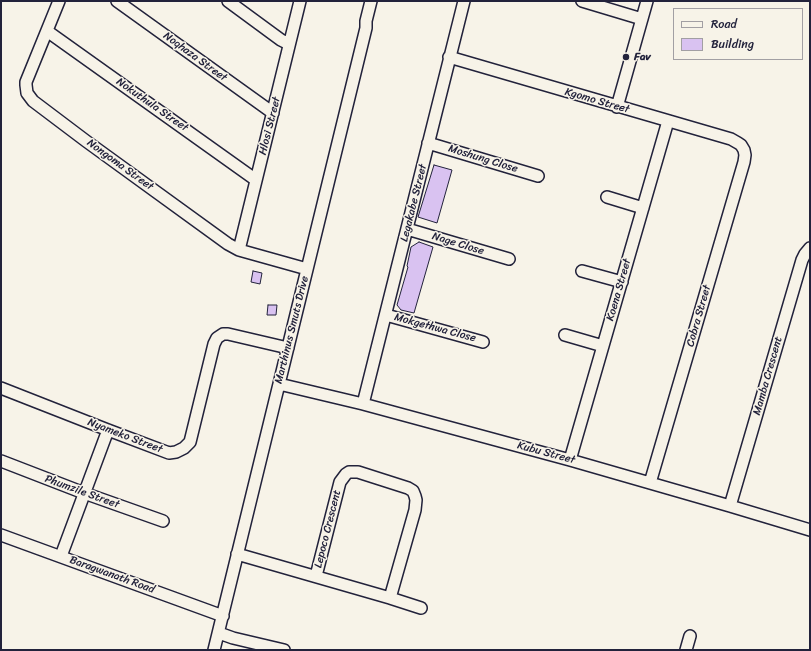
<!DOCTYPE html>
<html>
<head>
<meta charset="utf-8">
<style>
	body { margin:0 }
	#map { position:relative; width:811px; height:651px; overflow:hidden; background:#f7f3e8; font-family:Sriracha,sans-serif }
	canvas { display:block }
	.frame { position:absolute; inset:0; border:2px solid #22223b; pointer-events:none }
	.legend { position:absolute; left:673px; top:8px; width:130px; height:52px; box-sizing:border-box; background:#f7f3e8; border:1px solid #a29fa3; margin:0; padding:5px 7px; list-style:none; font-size:12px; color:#22223b }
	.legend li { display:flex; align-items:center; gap:8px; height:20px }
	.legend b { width:20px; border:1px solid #a29fa3 }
</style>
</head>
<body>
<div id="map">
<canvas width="811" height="651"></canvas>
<div class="frame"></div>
<ul class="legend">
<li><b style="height:5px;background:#f7f3e8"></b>Road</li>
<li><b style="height:11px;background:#d9c2f1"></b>Building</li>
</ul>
</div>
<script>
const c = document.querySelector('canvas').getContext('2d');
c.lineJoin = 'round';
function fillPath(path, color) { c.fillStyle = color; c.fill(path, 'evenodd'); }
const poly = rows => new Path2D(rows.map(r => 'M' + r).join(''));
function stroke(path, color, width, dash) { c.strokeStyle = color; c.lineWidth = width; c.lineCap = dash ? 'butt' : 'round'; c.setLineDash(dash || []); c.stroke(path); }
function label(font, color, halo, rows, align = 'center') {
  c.font = font + ' Sriracha,sans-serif'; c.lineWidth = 3; c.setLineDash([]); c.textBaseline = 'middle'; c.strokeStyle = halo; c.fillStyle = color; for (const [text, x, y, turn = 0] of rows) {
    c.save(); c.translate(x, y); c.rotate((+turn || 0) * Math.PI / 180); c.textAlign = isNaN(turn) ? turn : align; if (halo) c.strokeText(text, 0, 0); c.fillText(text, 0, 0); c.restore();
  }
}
const building = poly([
	[434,165,452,170,437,223,418,217,434,165],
	[419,242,433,247,414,313,401,310,397,305,408,267,407,266,411,247,419,242],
	[253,271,262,273,260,284,251,282,253,271],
	[268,305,277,305,276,315,267,315,268,305]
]);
fillPath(building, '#d9c2f1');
stroke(building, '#22223b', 1);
const minor = poly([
	[59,1,26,82,26,85,27,93,33,101,86,141,228,244,239,250,307,269],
	[117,1,273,113],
	[228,1,281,40,289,44],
	[582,1,642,19],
	[47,31,256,180],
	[449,57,731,139,738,143,741,145,744,150,745,155,744,162,650,483],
	[617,107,647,1],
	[428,143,538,176],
	[607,197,643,208],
	[407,229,509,259],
	[239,250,300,1],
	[582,271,622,282],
	[386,315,483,342],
	[565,335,603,346],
	[279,384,363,404,570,460,730,506,810,530],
	[1,388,108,430,169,453,176,452,184,448,190,442,214,344,217,338,223,334,228,334,288,348],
	[363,404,464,1],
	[570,460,668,121],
	[1,461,84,493,163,521],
	[730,506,802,260,805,254,810,248],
	[1,535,223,616],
	[237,554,390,598,421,608],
	[61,556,108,430],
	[316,576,340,482,346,474,349,472,358,472,408,488,413,491,415,496,416,500,415,510,390,598],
	[219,633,233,638,284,650],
	[214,650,366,28,366,21,371,1],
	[686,650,690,636]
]);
stroke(minor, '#22223b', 14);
stroke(minor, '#f7f3e8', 11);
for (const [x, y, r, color] of [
	[626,57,4,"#22223b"]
]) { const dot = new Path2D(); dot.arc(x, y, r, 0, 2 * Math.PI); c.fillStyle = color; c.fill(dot); stroke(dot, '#f7f3e8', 1.5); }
label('11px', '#22223b', '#f7f3e8', [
	["Noqhaza Street",195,57,36],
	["Kgomo Street",597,101,16],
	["Nokuthula Street",152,105,35],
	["Hlosi Street",270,126,-76],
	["Moshung Close",483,159,17],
	["Nongoma Street",120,165,36],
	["Legakabe Street",414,203,-76],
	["Nage Close",458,244,17],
	["Koena Street",619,290,-74],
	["Cobra Street",699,316,-74],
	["Mokgethwa Close",435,328,15],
	["Marthinus Smuts Drive",292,330,-76],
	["Mamba Crescent",768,376,-74],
	["Nyameko Street",125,436,21],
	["Kubu Street",546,453,15],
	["Phumzile Street",82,492,20],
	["Lepoco Crescent",328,529,-76],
	["Baragwanath Road",112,575,20]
]);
label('bold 11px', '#22223b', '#f7f3e8', [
	["Fav",634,57]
], 'left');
</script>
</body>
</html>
